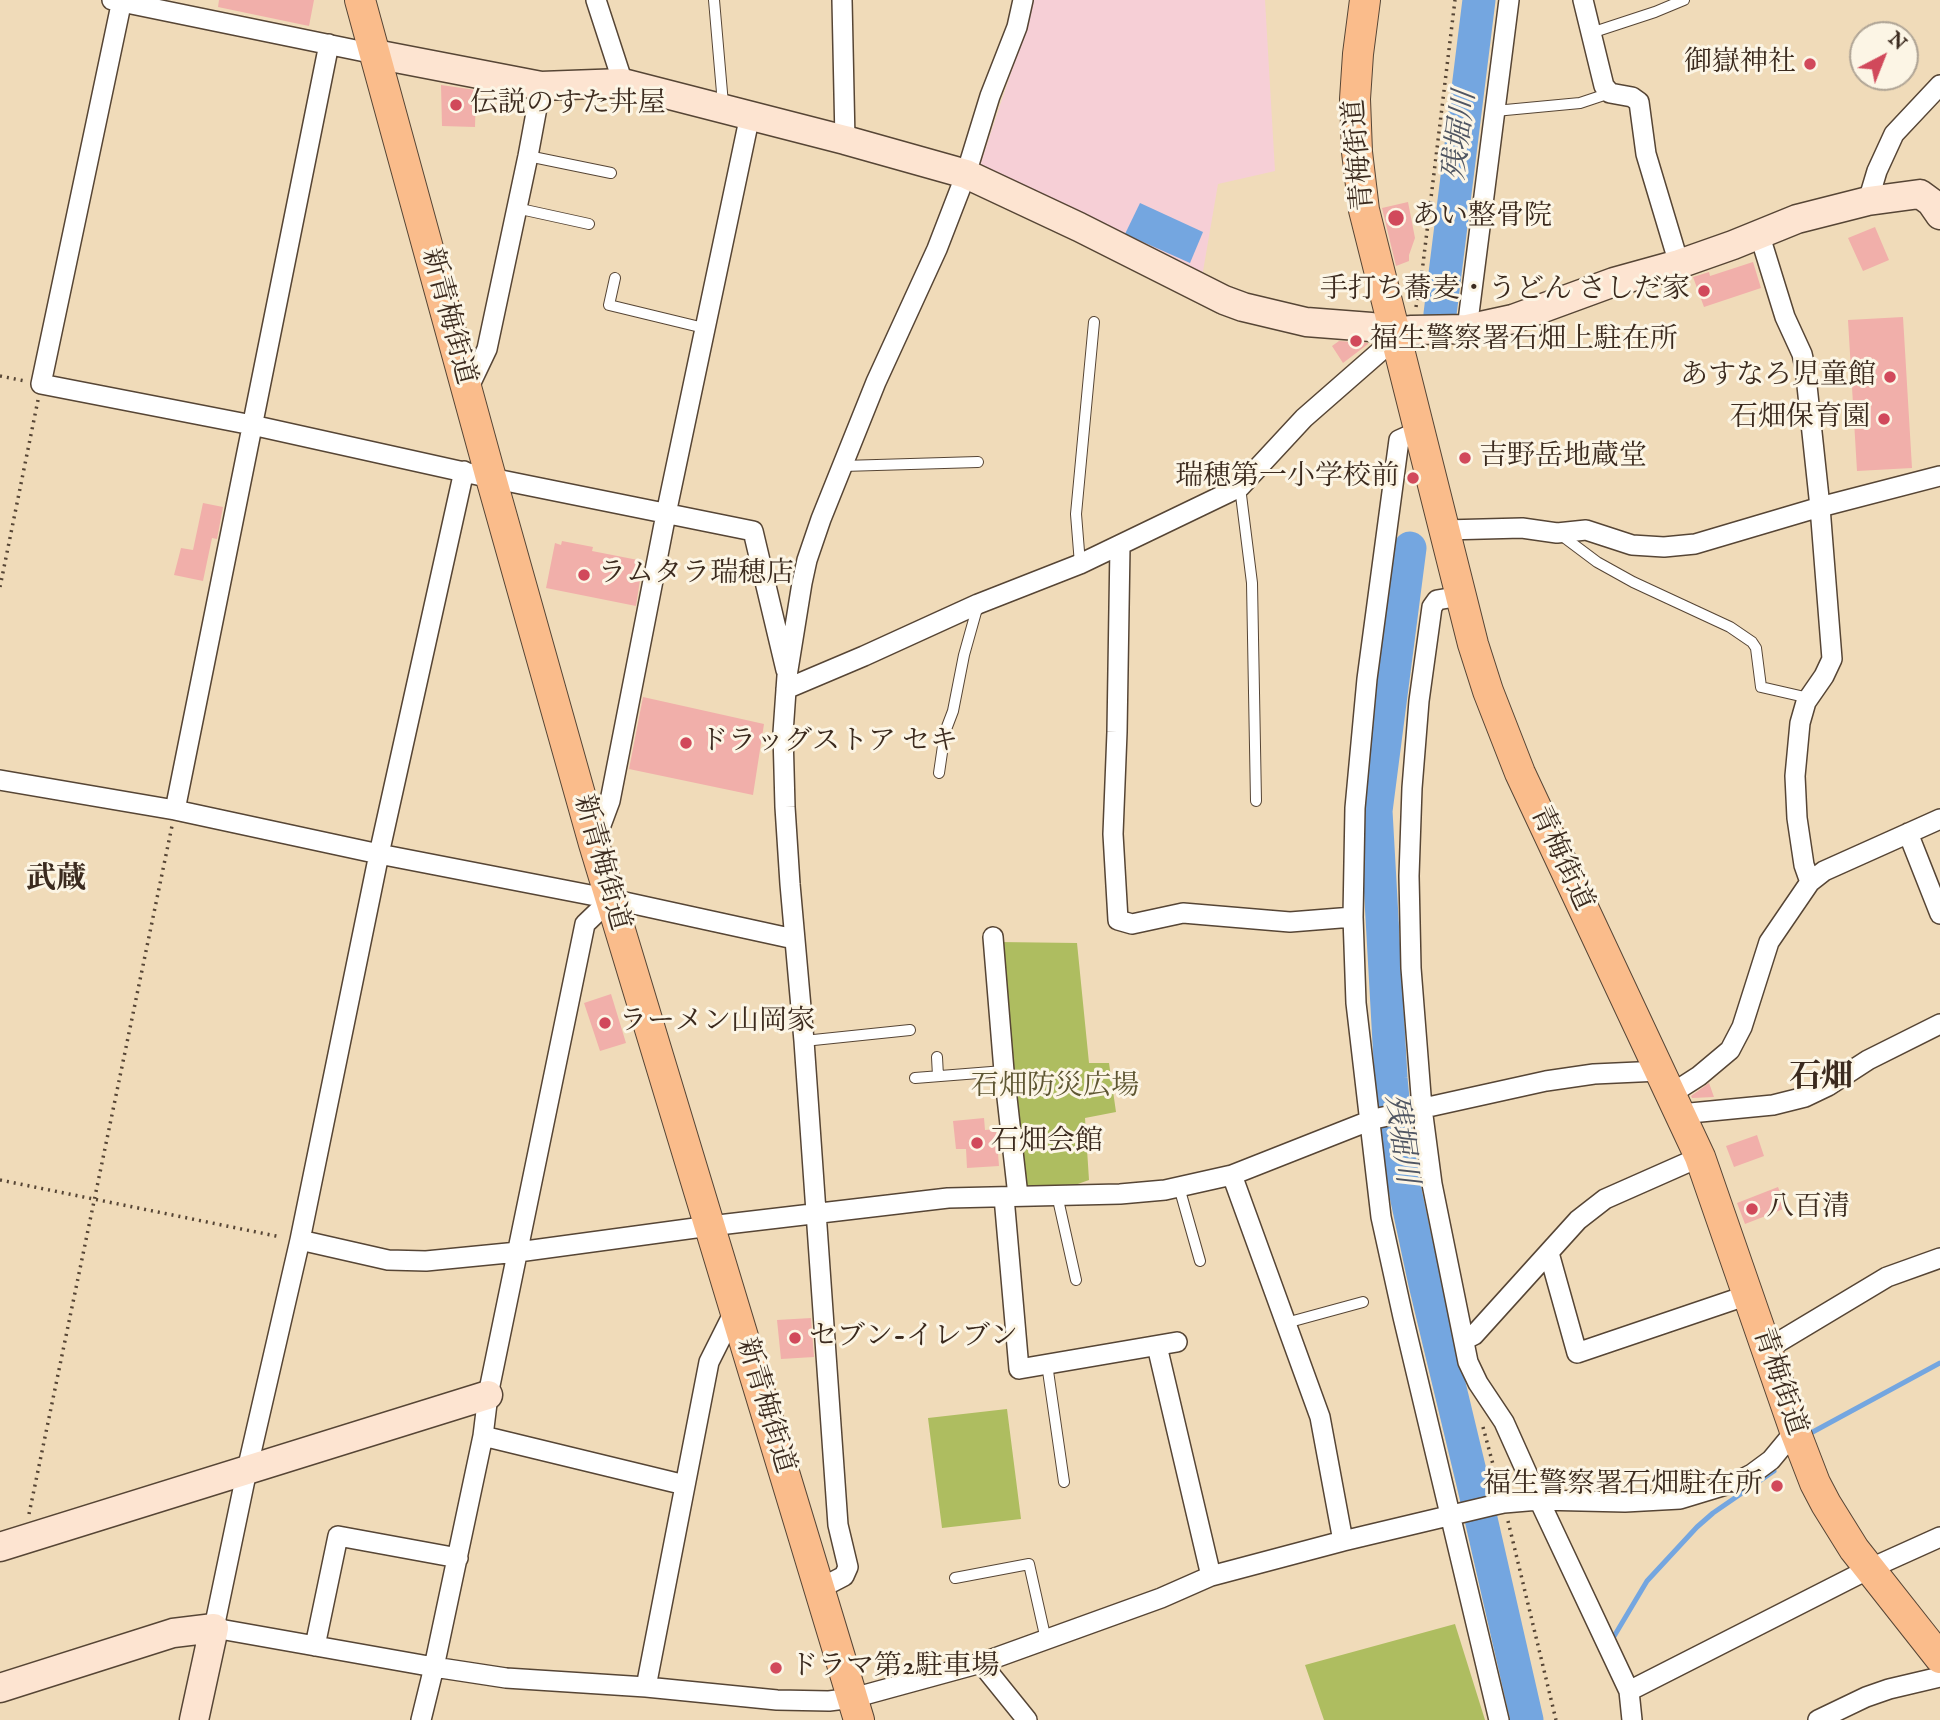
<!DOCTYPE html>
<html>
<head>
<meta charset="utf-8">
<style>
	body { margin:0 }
	#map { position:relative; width:1940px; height:1720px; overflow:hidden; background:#f0dbb9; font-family:"IM FELL English",serif }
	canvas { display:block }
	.north { position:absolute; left:1849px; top:21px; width:70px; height:70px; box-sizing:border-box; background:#fcf5e5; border:2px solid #afa495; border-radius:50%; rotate:42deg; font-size:19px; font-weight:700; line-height:28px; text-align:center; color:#3b2a1e }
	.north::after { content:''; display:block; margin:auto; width:24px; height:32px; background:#d1495b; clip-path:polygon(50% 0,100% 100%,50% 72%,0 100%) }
</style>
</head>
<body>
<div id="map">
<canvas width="1940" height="1720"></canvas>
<div class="north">N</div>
</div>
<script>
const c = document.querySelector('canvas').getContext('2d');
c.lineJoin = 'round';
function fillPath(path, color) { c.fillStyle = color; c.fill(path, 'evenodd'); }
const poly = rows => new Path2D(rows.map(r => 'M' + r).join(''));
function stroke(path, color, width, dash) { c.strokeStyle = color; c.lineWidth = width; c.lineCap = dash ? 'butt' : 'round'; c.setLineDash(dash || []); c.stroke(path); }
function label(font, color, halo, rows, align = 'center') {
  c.font = font + ' "IM FELL English","Noto Serif JP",serif'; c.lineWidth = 6; c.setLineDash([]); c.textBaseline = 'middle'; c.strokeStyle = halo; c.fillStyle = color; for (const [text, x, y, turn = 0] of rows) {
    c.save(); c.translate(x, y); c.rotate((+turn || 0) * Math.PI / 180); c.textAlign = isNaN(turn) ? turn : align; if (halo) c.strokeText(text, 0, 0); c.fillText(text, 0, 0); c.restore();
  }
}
fillPath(poly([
	[1033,0,1265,0,1275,171,1218,184,1202,277,979,168,1031,13]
]), '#f6cfd6');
fillPath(poly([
	[999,942,1077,943,1089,1063,1109,1063,1116,1112,1085,1118,1089,1180,1061,1190,1022,1190],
	[1007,1409,1021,1519,942,1528,928,1418],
	[1455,1624,1485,1720,1324,1720,1305,1665]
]), '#aebd60');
fillPath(poly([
	[1140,203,1203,232,1190,263,1125,234]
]), '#74a6e0');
stroke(poly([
	[1809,1434,1940,1363],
	[1613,1638,1647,1581,1697,1527,1713,1513,1774,1471]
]), '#74a6e0', 5);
stroke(poly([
	[1440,314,1479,0],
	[1410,548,1376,811,1391,1078,1397,1142,1406,1195,1425,1284,1474,1488,1527,1720]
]), '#74a6e0', 33);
fillPath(poly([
	[219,0,314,0,309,26,218,7],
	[441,85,476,90,475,127,442,126],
	[1408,202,1415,238,1409,255,1409,261,1396,266,1382,208],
	[1875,227,1889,260,1863,271,1848,238],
	[1753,262,1761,288,1704,307,1693,277,1709,272,1710,276],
	[1903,317,1912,468,1857,471,1848,320],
	[1339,341,1368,343,1368,344,1343,363,1332,346],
	[203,503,223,507,217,539,212,538,203,581,174,575,181,548,193,550],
	[562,541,593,547,592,551,643,561,636,606,546,588,555,543,561,545],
	[643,697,764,724,753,795,629,769],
	[611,994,626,1043,600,1051,584,1003],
	[1709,1083,1714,1097,1692,1098,1691,1096],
	[984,1118,985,1130,996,1129,999,1166,967,1168,966,1149,956,1149,953,1121],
	[1757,1135,1764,1156,1734,1167,1726,1146],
	[1778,1187,1786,1208,1745,1224,1737,1203],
	[811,1318,814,1357,781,1359,777,1320]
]), '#f1afaa');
const lane = poly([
	[714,0,723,104],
	[1591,33,1655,12,1684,0],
	[1495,111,1580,103,1610,93],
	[528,156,611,173],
	[516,208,589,224],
	[615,278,609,305,704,328],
	[843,466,978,462],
	[1240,487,1252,583,1256,801],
	[1561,535,1597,562,1633,582,1730,627,1752,642,1756,648,1761,687,1809,698],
	[1080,564,1076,514,1094,322],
	[939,773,945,732,953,711,964,655,978,605],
	[804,1041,910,1030],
	[937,1057,938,1076],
	[915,1078,1004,1071],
	[1179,1187,1200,1261],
	[1057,1195,1076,1280],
	[1286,1323,1363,1302],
	[1047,1364,1064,1482],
	[955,1578,1029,1564,1046,1640]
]);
const street = poly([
	[112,0,375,54],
	[122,0,41,384,252,425,491,478,753,531,786,670],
	[596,0,623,83],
	[842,0,845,140],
	[1583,0,1604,86,1610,93,1632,97,1639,102,1646,154,1679,264],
	[1868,201,1877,171,1894,134,1940,85],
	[1759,233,1785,317,1802,354,1805,367,1820,507,1832,659,1824,676,1806,702,1800,723,1795,776,1797,818,1804,865,1810,882],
	[1467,329,1509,0],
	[467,391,487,349,528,156,541,86],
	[1419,431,1399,440,1367,679,1355,808,1353,917,1356,1003,1381,1217,1403,1317,1499,1720],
	[464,471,379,854,300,1240,247,1470,214,1628,434,1667,506,1678,646,1687,777,1700,829,1701,853,1698,981,1663,1161,1598,1211,1576,1343,1541,1490,1506,1504,1503,1539,1500,1625,1502,1680,1499,1736,1482,1752,1474,1771,1460,1795,1431],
	[1445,530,1522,528,1557,533,1586,530,1632,545,1664,547,1695,544,1820,507,1940,476],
	[1120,546,1117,732,1113,834,1118,920,1132,924,1183,913,1290,922,1353,917],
	[1461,596,1437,600,1432,607,1419,701,1412,788,1409,876,1411,968,1422,1108,1432,1184,1468,1362,1478,1383,1504,1422,1539,1500,1629,1691,1632,1720],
	[786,689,864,656,978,604,1080,564,1240,487,1304,418,1384,348,1394,332],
	[0,780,175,810,379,854,611,899,794,939],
	[175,810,329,44],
	[1908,833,1940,914],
	[594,844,610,801,666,514,750,115],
	[993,937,1004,1071,1018,1196],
	[1671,1094,1699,1076,1730,1050,1742,1027,1769,942,1810,882,1824,871,1940,819],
	[1680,1114,1773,1105,1805,1097,1828,1086,1868,1060,1940,1024],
	[1232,1175,1320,1417,1343,1541],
	[1004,1197,1019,1369,1177,1342],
	[300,1240,388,1260,426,1261,518,1252,710,1226,948,1198,1120,1194,1165,1190,1232,1175,1374,1119,1546,1081,1594,1074,1660,1071],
	[1549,1253,1577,1353,1748,1295],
	[1464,1340,1474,1335,1578,1220,1605,1199,1700,1157],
	[1157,1346,1211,1576],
	[1767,1349,1887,1277,1940,1258],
	[483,1436,685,1485],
	[819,1589,844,1576,848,1567,838,1525,804,1041,790,884,785,807,783,733,787,676,802,583,807,560,821,519,876,382,937,249,966,174,990,96,1017,27,1023,0],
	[315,1646,338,1536,458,1558],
	[981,1663,1027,1720],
	[646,1687,709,1362,735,1310],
	[1629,1691,1869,1569,1940,1537],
	[421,1720,434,1667,483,1436,488,1395,585,924,611,899],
	[1818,1720,1866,1697,1889,1689,1940,1677]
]);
const secondary = poly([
	[375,54,541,86,623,83,845,140,966,174,1079,227,1224,300,1243,307,1306,322,1371,327,1394,332,1412,330,1467,329,1513,319,1614,282,1679,264,1733,245,1797,219,1868,201,1920,194,1931,202,1940,215],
	[0,1547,488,1395],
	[0,1688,173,1633,214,1628,194,1720]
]);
const primary = poly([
	[360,0,491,478,594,844,859,1720],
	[1365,0,1358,54,1355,99,1357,152,1364,210,1473,644,1488,691,1520,773,1700,1157,1795,1431,1815,1483,1826,1504,1854,1549,1940,1658]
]);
stroke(lane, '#564535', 12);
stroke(street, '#564535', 22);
stroke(secondary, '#564535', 31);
stroke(primary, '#564535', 32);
stroke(poly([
	[1416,307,1423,264,1455,0],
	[0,376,25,381],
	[0,587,38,400],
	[0,1180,281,1237],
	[1483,1427,1499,1487],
	[29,1514,172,826],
	[1508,1521,1556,1720]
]), '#564535', 3.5, [2, 5]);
stroke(lane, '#fff', 10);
stroke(street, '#fff', 19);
stroke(secondary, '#fde4d1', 28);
stroke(primary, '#fabc8b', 30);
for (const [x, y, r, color] of [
	[1810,64,7,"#d1495b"],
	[456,105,7,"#d1495b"],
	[1396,218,9,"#d1495b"],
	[1704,291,7,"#d1495b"],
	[1356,341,7,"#d1495b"],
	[1890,377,7,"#d1495b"],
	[1884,419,7,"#d1495b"],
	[1465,458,7,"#d1495b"],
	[1413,478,7,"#d1495b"],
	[584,575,7,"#d1495b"],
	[686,743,7,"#d1495b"],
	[605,1023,7,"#d1495b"],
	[977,1143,7,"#d1495b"],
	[1752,1209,7,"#d1495b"],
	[795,1338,7,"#d1495b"],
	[1777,1486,7,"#d1495b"],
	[776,1668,7,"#d1495b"]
]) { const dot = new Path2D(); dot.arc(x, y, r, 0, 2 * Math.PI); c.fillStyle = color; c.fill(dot); stroke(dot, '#fcf5e5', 2.5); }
label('28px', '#3b2a1e', '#fcf5e5', [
	["御嶽神社",1796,64,"right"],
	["伝説のすた丼屋",470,105],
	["あい整骨院",1412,218],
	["手打ち蕎麦・うどん さしだ家",1690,291,"right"],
	["福生警察署石畑上駐在所",1370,341],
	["あすなろ児童館",1876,377,"right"],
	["石畑保育園",1870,419,"right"],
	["吉野岳地蔵堂",1479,458],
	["瑞穂第一小学校前",1399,478,"right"],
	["ラムタラ瑞穂店",598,575],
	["ドラッグストア セキ",700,743],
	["ラーメン山岡家",619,1023],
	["石畑会館",991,1143],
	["八百清",1766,1209],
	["セブン-イレブン",809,1338],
	["福生警察署石畑駐在所",1763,1486,"right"],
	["ドラマ第2駐車場",790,1668]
], 'left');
label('28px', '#3b2a1e', '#fcf5e5', [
	["青梅街道",1361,155,-95],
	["新青梅街道",447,317,75],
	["青梅街道",1560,859,65],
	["新青梅街道",600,863,74],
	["青梅街道",1778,1382,71],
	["新青梅街道",764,1406,73]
]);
label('28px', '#5e5632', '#fcf5e5', [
	["石畑防災広場",1055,1088]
]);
label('italic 30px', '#4f5562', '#fcf5e5', [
	["残堀川",1462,136,-83],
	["残堀川",1399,1139,82]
]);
label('bold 30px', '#3b2a1e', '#fcf5e5', [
	["武蔵",56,881]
]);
label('bold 32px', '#3b2a1e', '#fcf5e5', [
	["石畑",1821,1079]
]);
</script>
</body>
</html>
